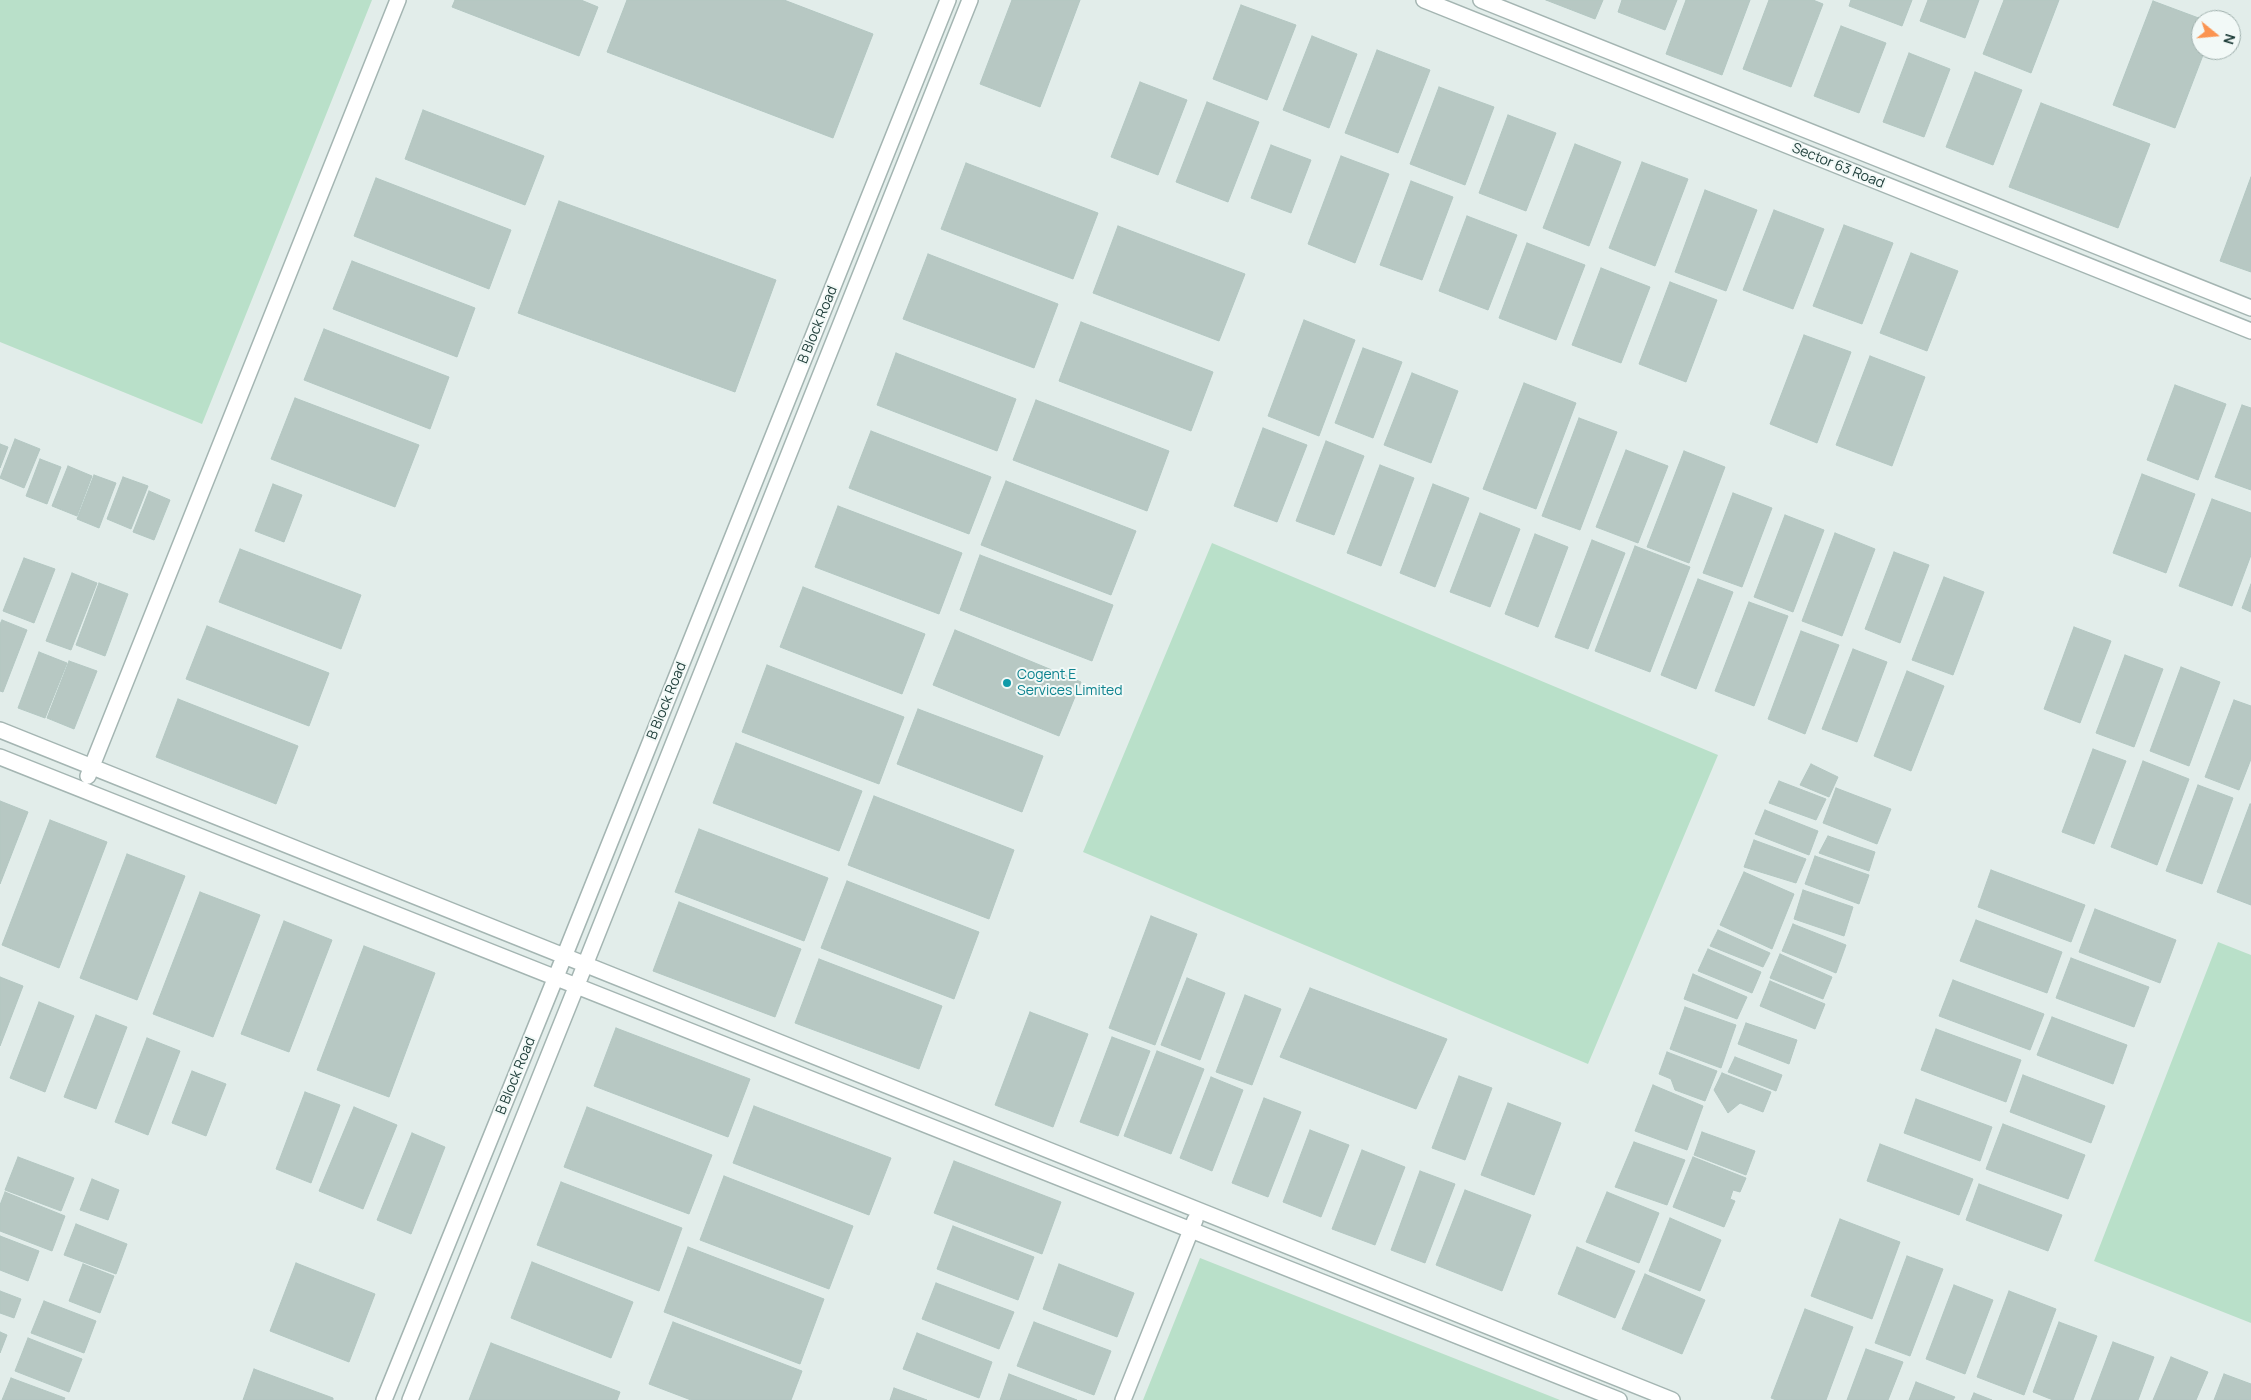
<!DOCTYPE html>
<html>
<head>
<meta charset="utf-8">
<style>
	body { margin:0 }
	#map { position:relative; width:2251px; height:1400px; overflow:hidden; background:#e2edea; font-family:Manrope,sans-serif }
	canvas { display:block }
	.north { position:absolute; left:2191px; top:10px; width:50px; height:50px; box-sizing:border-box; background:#f2f9f7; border:1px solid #9eafac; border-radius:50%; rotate:107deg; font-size:14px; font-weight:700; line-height:20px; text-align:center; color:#203f3b }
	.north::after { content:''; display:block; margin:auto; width:18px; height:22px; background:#fb9451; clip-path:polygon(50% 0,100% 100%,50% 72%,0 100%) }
</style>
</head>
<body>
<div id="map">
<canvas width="2251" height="1400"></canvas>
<div class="north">N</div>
</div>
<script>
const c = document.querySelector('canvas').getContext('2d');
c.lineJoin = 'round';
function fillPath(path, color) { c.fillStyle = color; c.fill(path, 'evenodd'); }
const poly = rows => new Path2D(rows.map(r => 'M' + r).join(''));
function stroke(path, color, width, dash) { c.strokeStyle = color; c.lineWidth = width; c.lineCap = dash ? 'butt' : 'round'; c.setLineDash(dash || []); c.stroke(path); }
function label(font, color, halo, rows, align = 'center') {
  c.font = font + ' Manrope,sans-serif'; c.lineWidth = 4; c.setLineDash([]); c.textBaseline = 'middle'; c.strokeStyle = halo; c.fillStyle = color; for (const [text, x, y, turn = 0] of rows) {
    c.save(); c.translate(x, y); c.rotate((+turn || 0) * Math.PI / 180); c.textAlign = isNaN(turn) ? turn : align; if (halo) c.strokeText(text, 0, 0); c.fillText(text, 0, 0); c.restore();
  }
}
fillPath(poly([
	[0,0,372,0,202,424,0,342],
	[1212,543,1718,755,1588,1064,1083,852],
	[2218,942,2251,955,2251,1323,2094,1261],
	[1200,1258,1560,1400,1143,1400]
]), '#b9e0c9');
const building = poly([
	[455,0,581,0,598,7,579,56,452,7,455,0],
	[627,0,784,0,873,34,833,138,607,52,627,0],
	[1012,0,1080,0,1040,107,980,84,1012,0],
	[1546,0,1603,0,1595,19,1546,0],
	[1622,0,1677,0,1665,30,1618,12,1622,0],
	[1686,0,1750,0,1722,75,1666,54,1686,0],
	[1769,0,1813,0,1823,4,1791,87,1743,69,1769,0],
	[1851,0,1912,0,1902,26,1849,6,1851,0],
	[1928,0,1979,0,1965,38,1920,21,1928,0],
	[2004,0,2059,0,2031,73,1983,54,2004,0],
	[2153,1,2204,20,2201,20,2201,50,2205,50,2175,128,2113,105,2153,1],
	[1241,5,1296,25,1267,100,1213,79,1241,5],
	[1841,26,1886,43,1859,113,1814,96,1841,26],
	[1312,36,1357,54,1329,128,1283,110,1312,36],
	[1377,50,1430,70,1398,153,1345,133,1377,50],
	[1909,53,1950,69,1924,137,1883,122,1909,53],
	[1975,72,2022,90,1993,165,1946,147,1975,72],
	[1140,82,1187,100,1158,175,1111,157,1140,82],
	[1439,87,1494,107,1465,185,1410,164,1439,87],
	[1207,102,1259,122,1228,202,1176,182,1207,102],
	[2041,103,2150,144,2118,228,2009,187,2041,103],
	[423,110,544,156,525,205,405,159,423,110],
	[1508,115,1556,133,1526,211,1479,193,1508,115],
	[1575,144,1621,162,1589,246,1543,228,1575,144],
	[1271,145,1311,160,1291,213,1251,198,1271,145],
	[1341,156,1389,174,1355,263,1308,244,1341,156],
	[1642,162,1688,179,1655,266,1609,248,1642,162],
	[966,163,1098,213,1073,279,941,229,966,163],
	[2251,177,2251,272,2220,261,2251,177],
	[376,178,511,230,489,289,354,236,376,178],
	[1411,181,1453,197,1422,280,1380,265,1411,181],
	[1705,190,1757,210,1726,291,1675,272,1705,190],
	[559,201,776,280,735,392,518,313,559,201],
	[1774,210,1824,229,1793,309,1743,290,1774,210],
	[1467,216,1517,235,1488,310,1439,291,1467,216],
	[1844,225,1893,243,1862,324,1813,306,1844,225],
	[1118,226,1245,274,1219,341,1093,293,1118,226],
	[1527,243,1585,265,1556,340,1499,318,1527,243],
	[1911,253,1958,271,1927,351,1880,333,1911,253],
	[928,254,1058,304,1034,368,903,319,928,254],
	[352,261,475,308,457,357,333,309,352,261],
	[1601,268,1650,287,1621,363,1572,345,1601,268],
	[1670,282,1717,300,1686,382,1639,364,1670,282],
	[1304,320,1355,340,1319,436,1268,416,1304,320],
	[1081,322,1213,372,1191,431,1059,381,1081,322],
	[324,329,449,377,430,429,304,380,324,329],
	[1804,335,1851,352,1817,443,1770,424,1804,335],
	[1363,348,1402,362,1373,438,1335,423,1363,348],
	[896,353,1016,399,997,451,877,405,896,353],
	[1870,356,1925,377,1892,466,1836,445,1870,356],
	[1412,373,1458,391,1431,463,1384,445,1412,373],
	[1524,383,1576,403,1536,509,1483,489,1524,383],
	[2175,385,2226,404,2198,480,2147,460,2175,385],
	[295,398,419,445,395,507,271,459,295,398],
	[1036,400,1169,451,1147,511,1013,460,1036,400],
	[2242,405,2251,408,2251,490,2215,477,2242,405],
	[1579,418,1617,432,1580,530,1542,516,1579,418],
	[1263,428,1307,445,1277,522,1234,506,1263,428],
	[871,431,991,477,969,534,849,488,871,431],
	[15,439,40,449,24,488,0,478,15,439],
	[1326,441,1364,456,1334,535,1296,521,1326,441],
	[0,444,8,447,0,468,0,444],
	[1626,450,1668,466,1638,543,1596,527,1626,450],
	[1684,451,1725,467,1689,563,1647,547,1684,451],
	[40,459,61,467,47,504,26,496,40,459],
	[1380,465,1414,478,1381,566,1347,553,1380,465],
	[68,466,92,476,77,516,52,506,68,466],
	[2142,474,2195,494,2166,573,2113,553,2142,474],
	[94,475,116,483,99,528,77,519,94,475],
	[123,477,148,486,131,529,107,519,123,477],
	[1006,481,1136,531,1111,595,981,545,1006,481],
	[273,484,302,495,284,542,255,531,273,484],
	[1433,484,1469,498,1435,587,1400,573,1433,484],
	[149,491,170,500,154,540,133,532,149,491],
	[1733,493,1772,508,1742,587,1703,573,1733,493],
	[2212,499,2251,513,2251,555,2232,606,2179,586,2212,499],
	[838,506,962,553,939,614,815,567,838,506],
	[1480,513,1520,529,1490,607,1450,592,1480,513],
	[1785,515,1824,530,1793,612,1754,597,1785,515],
	[1835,533,1875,549,1842,636,1802,621,1835,533],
	[1535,534,1568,547,1538,627,1505,614,1535,534],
	[1592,540,1625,553,1588,649,1555,637,1592,540],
	[1635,546,1690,567,1650,672,1595,651,1635,546],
	[240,549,361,595,341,649,219,602,240,549],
	[1894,552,1929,565,1900,643,1865,629,1894,552],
	[980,555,1113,605,1092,661,960,610,980,555],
	[24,558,55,569,34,623,3,611,24,558],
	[72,573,97,583,71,650,46,641,72,573],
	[1944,577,1984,592,1953,675,1912,660,1944,577],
	[1698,579,1733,592,1696,689,1661,675,1698,579],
	[99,583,128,594,105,656,76,645,99,583],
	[2251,584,2251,612,2242,608,2251,584],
	[803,587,925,634,902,694,780,647,803,587],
	[1749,602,1788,616,1754,706,1715,691,1749,602],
	[2,620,27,630,3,692,0,691,0,624,2,620],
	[207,626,329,673,309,726,186,679,207,626],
	[2074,627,2111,641,2080,723,2044,709,2074,627],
	[955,630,1081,682,1059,736,933,685,955,630],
	[1801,631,1839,645,1805,734,1768,719,1801,631],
	[1853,649,1887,662,1857,742,1822,729,1853,649],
	[39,652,67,663,45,718,18,708,39,652],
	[2125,655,2163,669,2134,747,2096,733,2125,655],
	[69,661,97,671,74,729,47,718,69,661],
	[767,665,904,717,879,784,742,732,767,665],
	[2181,667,2220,682,2189,766,2150,751,2181,667],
	[1907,671,1944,686,1911,771,1874,756,1907,671],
	[178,699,298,746,276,804,156,757,178,699],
	[2234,700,2251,706,2251,759,2239,790,2205,777,2234,700],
	[918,709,1043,756,1022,812,897,764,918,709],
	[736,743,862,791,839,851,713,803,736,743],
	[2093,749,2126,761,2094,844,2062,832,2093,749],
	[2143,761,2189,779,2157,865,2111,847,2143,761],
	[1811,764,1838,777,1829,797,1800,785,1811,764],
	[1779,781,1826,799,1816,820,1769,803,1779,781],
	[2198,785,2233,798,2202,884,2166,871,2198,785],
	[1836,788,1891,809,1877,844,1823,823,1836,788],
	[874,796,1014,850,989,919,848,865,874,796],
	[0,801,28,812,0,884,0,801],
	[2250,804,2251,804,2251,905,2217,892,2250,804],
	[1765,810,1818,831,1809,855,1755,834,1765,810],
	[50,820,107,842,59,968,2,945,50,820],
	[699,829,828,878,804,941,675,892,699,829],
	[1828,836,1875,852,1869,871,1819,853,1828,836],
	[1754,840,1806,859,1796,883,1744,867,1754,840],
	[127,854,185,876,137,1000,80,978,127,854],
	[1815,856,1869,875,1859,904,1805,884,1815,856],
	[1991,870,2085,905,2071,942,1978,907,1991,870],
	[1744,872,1794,894,1772,949,1720,925,1744,872],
	[847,881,979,932,954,999,821,948,847,881],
	[1803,890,1853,907,1844,936,1794,919,1803,890],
	[200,892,260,915,213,1037,153,1014,200,892],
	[679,902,801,949,775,1017,653,971,679,902],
	[2095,909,2176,940,2160,983,2079,952,2095,909],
	[1151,916,1197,934,1155,1045,1109,1028,1151,916],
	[1976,920,2062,952,2047,993,1960,961,1976,920],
	[284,921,332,940,289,1052,241,1034,284,921],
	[1793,924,1846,945,1836,973,1782,951,1793,924],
	[1718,930,1770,953,1763,967,1710,946,1718,930],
	[364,946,435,973,389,1097,317,1070,364,946],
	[1708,949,1761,972,1752,993,1698,971,1708,949],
	[1780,954,1832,977,1823,999,1770,978,1780,954],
	[2071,958,2149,987,2134,1027,2056,998,2071,958],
	[819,959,942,1006,919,1069,795,1023,819,959],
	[1693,974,1747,997,1737,1019,1684,999,1693,974],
	[0,977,23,986,0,1046,0,977],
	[1187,978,1225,993,1200,1060,1161,1045,1187,978],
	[1953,980,2044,1014,2030,1050,1939,1016,1953,980],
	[1770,981,1825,1004,1815,1029,1760,1006,1770,981],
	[1310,988,1447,1039,1416,1109,1280,1057,1310,988],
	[1245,995,1281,1009,1252,1085,1216,1072,1245,995],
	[39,1002,74,1016,45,1092,10,1078,39,1002],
	[1685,1007,1736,1025,1721,1068,1670,1049,1685,1007],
	[1030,1012,1088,1034,1053,1127,995,1105,1030,1012],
	[96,1015,127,1027,96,1109,64,1097,96,1015],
	[2052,1017,2127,1045,2113,1084,2037,1055,2052,1017],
	[1746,1023,1797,1040,1789,1064,1738,1044,1746,1023],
	[616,1028,750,1079,728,1137,594,1086,616,1028],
	[1936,1029,2021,1060,2006,1102,1921,1070,1936,1029],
	[1112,1037,1150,1051,1118,1136,1080,1122,1112,1037],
	[147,1038,180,1051,148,1135,115,1122,147,1038],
	[1157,1051,1204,1069,1171,1154,1124,1136,1157,1051],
	[1667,1052,1717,1071,1705,1101,1675,1090,1671,1079,1659,1074,1667,1052],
	[1735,1057,1782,1075,1776,1091,1728,1072,1735,1057],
	[192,1071,226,1084,206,1136,172,1123,192,1071],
	[1722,1073,1771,1092,1763,1112,1740,1103,1728,1113,1714,1090,1722,1073],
	[2023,1075,2105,1106,2091,1143,2010,1112,2023,1075],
	[1459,1076,1492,1088,1465,1160,1432,1148,1459,1076],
	[1211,1077,1243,1090,1212,1171,1180,1158,1211,1077],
	[1653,1085,1703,1106,1687,1150,1635,1131,1653,1085],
	[305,1092,340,1105,311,1183,276,1169,305,1092],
	[1264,1098,1301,1112,1268,1197,1232,1183,1264,1098],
	[1916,1099,1992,1127,1980,1161,1904,1133,1916,1099],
	[1508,1103,1561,1123,1534,1195,1481,1175,1508,1103],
	[754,1106,891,1158,869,1215,733,1163,754,1106],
	[354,1107,397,1125,363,1209,319,1191,354,1107],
	[587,1107,712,1155,689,1214,564,1167,587,1107],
	[2003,1124,2085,1155,2068,1199,1986,1169,2003,1124],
	[1310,1130,1349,1145,1321,1217,1283,1202,1310,1130],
	[1702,1132,1755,1151,1746,1175,1694,1155,1702,1132],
	[412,1133,445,1147,411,1234,377,1220,412,1133],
	[1634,1142,1685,1160,1667,1205,1615,1187,1634,1142],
	[1880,1144,1973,1179,1959,1215,1867,1181,1880,1144],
	[1362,1150,1405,1167,1375,1245,1332,1229,1362,1150],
	[18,1157,74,1178,61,1211,5,1190,18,1157],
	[1693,1157,1746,1178,1740,1192,1733,1190,1730,1199,1735,1201,1724,1227,1673,1207,1693,1157],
	[954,1161,1061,1202,1042,1254,934,1213,954,1161],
	[1420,1171,1455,1184,1425,1263,1391,1250,1420,1171],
	[724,1176,853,1226,829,1289,700,1240,724,1176],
	[92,1179,119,1190,108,1220,80,1210,92,1179],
	[561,1182,682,1228,659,1291,537,1245,561,1182],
	[1979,1184,2062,1215,2048,1251,1966,1220,1979,1184],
	[1465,1190,1531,1215,1502,1291,1436,1265,1465,1190],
	[5,1192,65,1216,52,1251,0,1231,0,1205,5,1192],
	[1607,1192,1659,1213,1639,1263,1586,1242,1607,1192],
	[1670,1218,1721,1240,1700,1291,1649,1271,1670,1218],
	[1840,1219,1900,1242,1872,1319,1811,1296,1840,1219],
	[76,1224,127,1244,116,1274,64,1255,76,1224],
	[953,1226,1034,1257,1018,1300,937,1269,953,1226],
	[0,1236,39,1251,28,1281,0,1270,0,1236],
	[688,1247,824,1299,800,1364,664,1312,688,1247],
	[1577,1247,1635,1271,1615,1318,1558,1294,1577,1247],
	[1907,1256,1943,1269,1910,1356,1875,1343,1907,1256],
	[532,1262,633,1302,611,1358,511,1318,532,1262],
	[296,1263,375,1294,349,1362,270,1331,296,1263],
	[83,1264,114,1276,100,1313,69,1301,83,1264],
	[1059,1264,1134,1293,1117,1337,1043,1309,1059,1264],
	[1645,1274,1705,1300,1682,1354,1622,1329,1645,1274],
	[936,1283,1014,1312,999,1349,922,1319,936,1283],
	[1954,1285,1993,1300,1965,1374,1926,1359,1954,1285],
	[0,1291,21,1299,14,1318,0,1313,0,1291],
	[2009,1291,2056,1309,2024,1395,1977,1377,2009,1291],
	[44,1301,96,1321,84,1353,31,1333,44,1301],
	[1805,1309,1853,1327,1826,1400,1776,1400,1771,1398,1805,1309],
	[673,1322,802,1371,791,1400,691,1400,649,1384,673,1322],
	[1034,1322,1111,1351,1094,1395,1017,1366,1034,1322],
	[2059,1322,2097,1336,2073,1400,2053,1400,2033,1392,2059,1322],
	[0,1332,7,1335,0,1353,0,1332],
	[917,1333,992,1362,979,1398,903,1369,917,1333],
	[28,1338,82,1359,69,1392,15,1371,28,1338],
	[2113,1342,2154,1357,2138,1400,2091,1400,2113,1342],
	[491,1343,620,1392,617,1400,469,1400,491,1343],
	[1866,1349,1903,1362,1888,1400,1847,1400,1866,1349],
	[2171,1357,2208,1372,2196,1400,2153,1400,2171,1357],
	[254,1369,333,1398,333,1400,243,1400,254,1369],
	[1009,1374,1077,1400,1000,1400,1009,1374],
	[2224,1374,2251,1384,2251,1400,2214,1400,2224,1374],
	[11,1378,65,1398,64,1400,2,1400,11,1378],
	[1916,1382,1955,1397,1953,1400,1909,1400,1916,1382],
	[894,1388,927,1400,890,1400,894,1388],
	[1974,1393,1992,1400,1971,1400,1974,1393]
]);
fillPath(building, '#b7c8c3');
stroke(building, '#b3c7c2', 1);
const minor = poly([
	[1424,0,2251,331],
	[1481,0,2251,308],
	[0,730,1672,1400],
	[0,757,1619,1400],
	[88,776,398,0],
	[384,1400,564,957,948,0],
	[410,1400,585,965,970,0],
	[1123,1400,1195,1220]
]);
stroke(minor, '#a4b5b2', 18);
stroke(minor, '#fff', 15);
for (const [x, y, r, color] of [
	[1007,683,5,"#0f9aa8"]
]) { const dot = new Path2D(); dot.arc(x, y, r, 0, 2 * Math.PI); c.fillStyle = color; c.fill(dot); stroke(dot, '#f2f9f7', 2); }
label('14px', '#203f3b', '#f2f9f7', [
	["Sector 63 Road",1838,166,22],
	["B Block Road",818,325,-68],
	["B Block Road",667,701,-68],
	["B Block Road",516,1076,-68]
]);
label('14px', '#0d838f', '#f2f9f7', [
	["Cogent E",1017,675],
	["Services Limited",1017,691]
], 'left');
</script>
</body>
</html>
